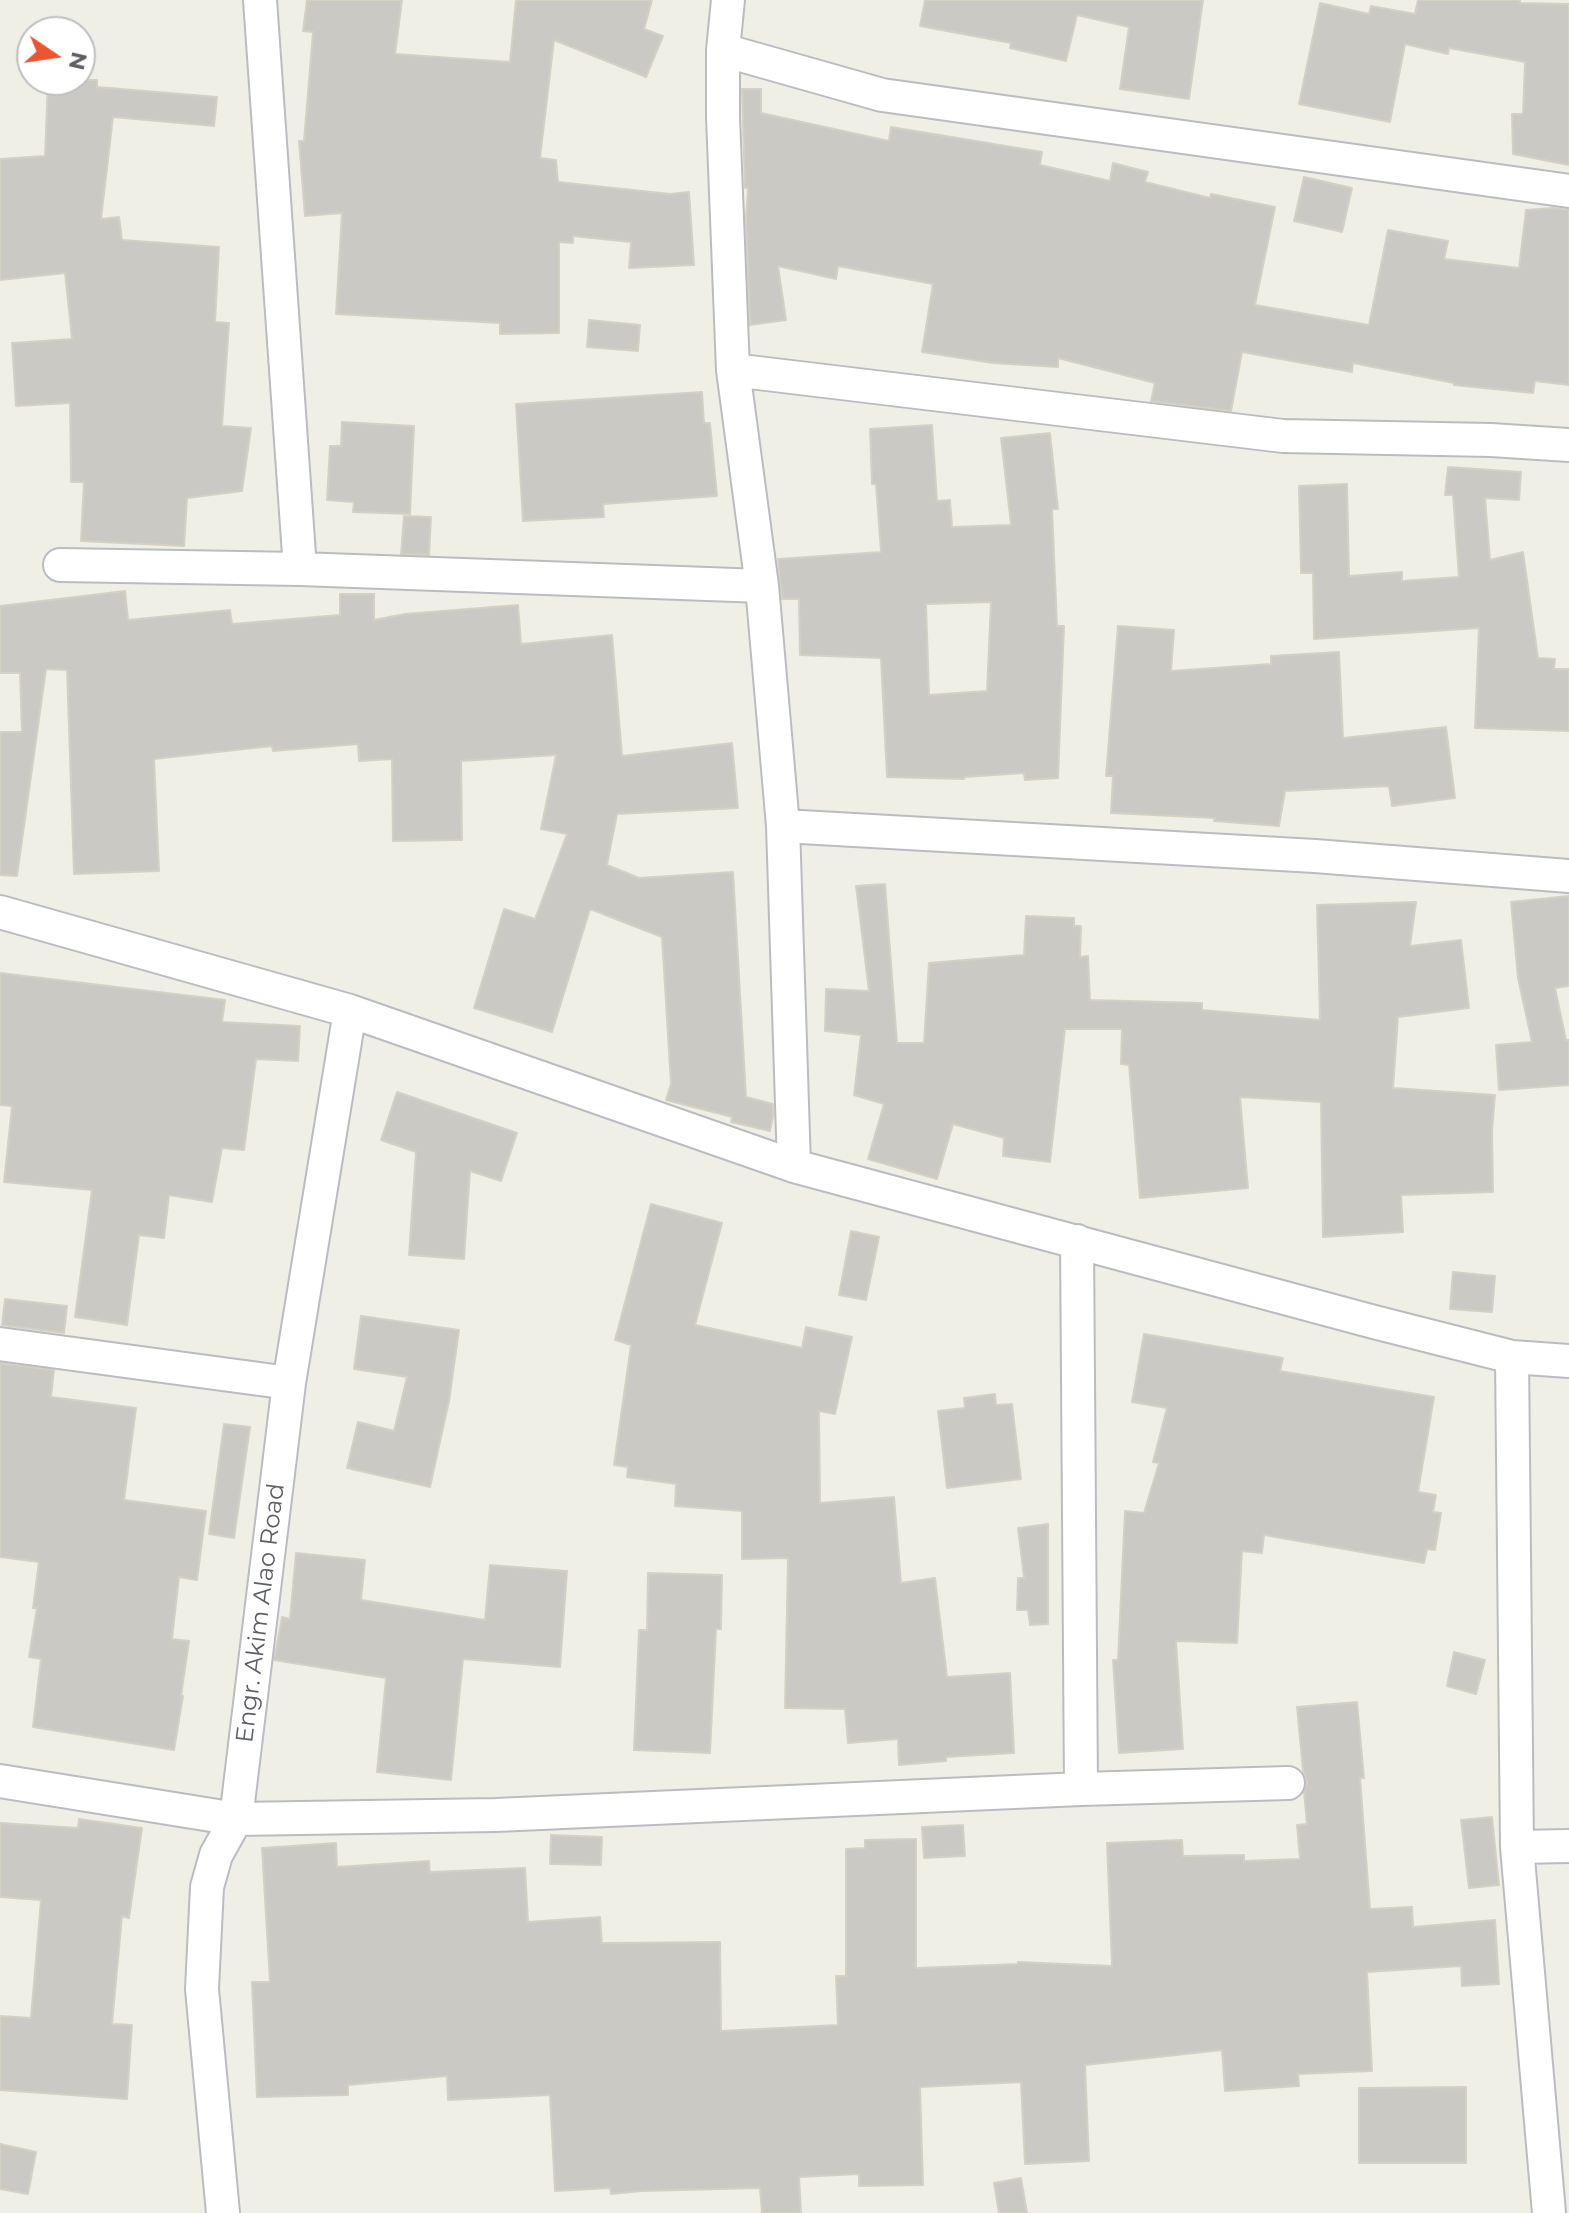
<!DOCTYPE html>
<html>
<head>
<meta charset="utf-8">
<style>
	body { margin:0 }
	#map { position:relative; width:1569px; height:2213px; overflow:hidden; background:#f0efe6; font-family:Montserrat,sans-serif }
	canvas { display:block }
	.north { position:absolute; left:16px; top:16px; width:80px; height:80px; box-sizing:border-box; background:#fff; border:2px solid #bebfc2; border-radius:50%; rotate:103deg; font-size:22px; font-weight:700; line-height:32px; text-align:center; color:#5d6066 }
	.north::after { content:''; display:block; margin:auto; width:28px; height:36px; background:#eb5530; clip-path:polygon(50% 0,100% 100%,50% 72%,0 100%) }
</style>
</head>
<body>
<div id="map">
<canvas width="1569" height="2213"></canvas>
<div class="north">N</div>
</div>
<script>
const c = document.querySelector('canvas').getContext('2d');
c.lineJoin = 'round';
function fillPath(path, color) { c.fillStyle = color; c.fill(path, 'evenodd'); }
const poly = rows => new Path2D(rows.map(r => 'M' + r).join(''));
function stroke(path, color, width, dash) { c.strokeStyle = color; c.lineWidth = width; c.lineCap = dash ? 'butt' : 'round'; c.setLineDash(dash || []); c.stroke(path); }
function label(font, color, halo, rows, align = 'center') {
  c.font = font + ' Montserrat,sans-serif'; c.lineWidth = 8; c.setLineDash([]); c.textBaseline = 'middle'; c.strokeStyle = halo; c.fillStyle = color; for (const [text, x, y, turn = 0] of rows) {
    c.save(); c.translate(x, y); c.rotate((+turn || 0) * Math.PI / 180); c.textAlign = isNaN(turn) ? turn : align; if (halo) c.strokeText(text, 0, 0); c.fillText(text, 0, 0); c.restore();
  }
}
const building = poly([
	[307,0,402,0,395,54,510,62,516,0,652,0,644,29,663,36,646,77,554,40,540,158,556,160,558,182,670,194,689,192,694,265,629,268,631,242,573,236,573,243,559,242,559,333,500,334,500,323,336,314,342,213,305,216,299,141,304,141,313,32,303,31,307,0],
	[925,0,1203,0,1189,99,1120,89,1129,27,1077,15,1066,61,1010,48,1011,43,920,26,925,0],
	[1418,0,1520,0,1520,3,1569,4,1569,165,1513,154,1512,114,1523,114,1525,62,1449,48,1448,54,1405,44,1390,122,1299,104,1320,3,1369,14,1371,6,1415,14,1418,0],
	[48,80,97,80,97,87,217,97,214,126,113,117,101,219,119,217,122,240,219,247,215,322,229,323,222,426,251,428,242,491,187,498,184,546,81,541,84,482,71,482,70,403,16,406,12,343,72,339,65,273,0,280,0,159,45,156,48,80],
	[742,89,761,89,761,113,889,141,891,127,1042,152,1040,165,1110,181,1113,163,1148,172,1145,182,1210,198,1211,194,1275,207,1255,305,1369,325,1388,230,1448,241,1444,259,1519,268,1526,210,1552,208,1569,210,1569,385,1535,381,1533,393,1454,385,1454,383,1353,363,1352,372,1242,352,1231,411,1151,401,1155,383,1058,358,1058,367,993,363,922,352,933,284,838,266,836,279,778,266,786,320,750,325,746,218,748,188,745,188,742,89],
	[1304,177,1352,188,1342,232,1294,221,1304,177],
	[589,320,640,325,638,351,587,347,589,320],
	[702,392,704,423,710,423,717,496,603,504,604,517,523,521,516,404,702,392],
	[342,422,414,426,410,514,353,512,354,502,327,500,330,446,341,446,342,422],
	[932,425,937,501,950,500,952,527,1011,525,1001,438,1050,433,1058,509,1052,509,1057,626,1064,626,1058,778,1025,780,1024,773,964,777,964,779,887,777,881,658,800,655,799,599,782,599,778,559,881,552,876,484,872,484,870,429,932,425],
	[991,602,987,691,929,695,926,604,991,602],
	[1448,467,1521,472,1519,500,1485,498,1490,560,1523,552,1538,658,1555,659,1554,669,1569,669,1569,731,1475,728,1479,628,1314,639,1313,573,1301,573,1299,486,1347,484,1349,576,1402,572,1402,581,1459,577,1453,495,1445,495,1448,467],
	[404,516,431,517,429,555,401,554,404,516],
	[125,591,128,620,230,610,232,624,340,615,340,594,374,594,374,620,405,614,518,605,521,644,612,635,622,756,732,743,738,808,617,814,607,865,639,878,733,872,746,1097,773,1104,773,1117,770,1131,731,1122,732,1117,666,1100,671,1084,662,937,590,909,552,1032,474,1008,504,909,535,919,567,834,541,829,556,755,461,761,462,840,393,841,392,759,359,761,358,744,273,751,272,746,154,759,159,871,74,874,67,670,46,669,17,876,0,875,0,732,22,732,20,673,0,673,0,606,125,591],
	[1118,626,1174,630,1171,671,1271,664,1271,656,1339,652,1343,738,1446,727,1455,798,1392,806,1389,786,1285,791,1279,826,1214,821,1215,818,1111,813,1113,776,1106,776,1118,626],
	[885,884,897,1043,924,1043,929,963,1024,955,1026,916,1074,918,1074,926,1081,926,1080,957,1088,956,1090,1000,1202,1003,1202,1010,1320,1020,1317,905,1416,902,1410,946,1461,940,1469,1008,1398,1017,1393,1088,1495,1095,1492,1131,1493,1192,1401,1195,1403,1232,1323,1237,1321,1102,1240,1097,1248,1188,1140,1198,1129,1065,1121,1064,1122,1029,1065,1029,1050,1162,1003,1156,1004,1138,953,1124,937,1179,868,1159,884,1104,854,1095,861,1035,825,1031,826,989,869,991,856,886,885,884],
	[1569,896,1569,986,1555,988,1566,1040,1569,1040,1569,1085,1499,1090,1496,1045,1532,1042,1518,978,1511,902,1569,896],
	[0,973,225,1000,222,1022,300,1026,298,1061,256,1059,244,1150,222,1148,212,1202,169,1195,164,1238,139,1235,127,1325,75,1317,92,1190,4,1182,12,1106,0,1105,0,973],
	[397,1092,517,1133,501,1181,470,1171,464,1259,409,1255,416,1152,381,1140,397,1092],
	[651,1204,722,1223,695,1325,802,1348,806,1327,852,1337,835,1414,819,1411,820,1503,894,1497,901,1583,935,1578,947,1677,1010,1673,1014,1753,946,1757,946,1761,899,1765,898,1739,848,1743,845,1709,785,1708,788,1558,742,1559,742,1511,675,1506,676,1484,627,1477,628,1467,614,1465,631,1345,615,1340,651,1204],
	[851,1231,879,1237,866,1300,839,1295,851,1231],
	[1453,1272,1495,1276,1492,1312,1450,1309,1453,1272],
	[5,1299,67,1306,64,1333,2,1325,5,1299],
	[361,1316,459,1330,449,1401,430,1487,347,1468,358,1422,394,1431,407,1377,354,1369,361,1316],
	[1144,1334,1283,1358,1280,1371,1434,1397,1418,1492,1436,1495,1433,1512,1441,1513,1435,1550,1427,1549,1424,1563,1264,1535,1262,1553,1242,1551,1237,1643,1176,1641,1183,1749,1119,1753,1113,1660,1118,1660,1125,1511,1144,1513,1159,1463,1153,1462,1167,1408,1132,1402,1144,1334],
	[0,1363,54,1370,51,1397,136,1408,124,1500,206,1511,197,1580,179,1577,172,1639,189,1641,181,1696,183,1696,174,1750,33,1727,41,1659,29,1657,37,1608,33,1608,39,1562,0,1557,0,1363],
	[995,1394,996,1405,1012,1404,1021,1479,947,1488,938,1411,965,1408,964,1398,995,1394],
	[224,1424,250,1427,234,1538,209,1534,224,1424],
	[1048,1524,1048,1624,1030,1625,1028,1610,1017,1610,1018,1578,1024,1578,1018,1528,1048,1524],
	[296,1553,365,1560,361,1600,485,1620,490,1565,567,1571,560,1667,463,1659,451,1780,377,1772,386,1678,274,1660,282,1617,290,1619,296,1553],
	[648,1573,722,1575,721,1629,716,1629,710,1753,634,1750,639,1630,647,1630,648,1573],
	[1454,1652,1485,1660,1476,1694,1447,1686,1454,1652],
	[1357,1702,1364,1778,1360,1778,1370,1909,1412,1907,1413,1927,1495,1920,1499,1984,1462,1986,1461,1966,1367,1972,1372,2071,1298,2074,1299,2086,1225,2091,1222,2050,1085,2065,1089,2161,1025,2164,1021,2082,920,2087,923,2185,859,2186,859,2174,799,2177,801,2213,762,2213,760,2188,642,2191,611,2194,610,2188,555,2191,550,2095,448,2100,447,2076,348,2085,348,2095,257,2097,252,1982,270,1982,262,1848,336,1843,337,1867,429,1861,430,1872,525,1868,528,1922,600,1917,602,1943,720,1942,721,2031,838,2025,836,1976,846,1976,846,1849,865,1848,865,1840,916,1839,916,1968,1018,1964,1018,1962,1112,1966,1107,1843,1182,1840,1183,1856,1244,1855,1244,1861,1300,1859,1297,1825,1307,1824,1304,1792,1307,1783,1303,1771,1297,1707,1357,1702],
	[1492,1817,1499,1885,1469,1888,1461,1820,1492,1817],
	[79,1819,142,1828,129,1918,122,1916,112,2024,132,2025,127,2099,0,2090,0,2016,31,2018,41,1900,0,1897,0,1823,78,1828,79,1819],
	[963,1825,965,1856,924,1858,922,1827,963,1825],
	[551,1835,602,1837,601,1865,550,1864,551,1835],
	[1466,2087,1466,2163,1359,2163,1359,2088,1466,2087],
	[0,2144,36,2152,28,2194,0,2189,0,2144],
	[1021,2178,1027,2213,999,2213,994,2183,1021,2178]
]);
fillPath(building, '#cbc9c3');
stroke(building, '#d4d1c4', 2);
const street = poly([
	[260,0,300,569],
	[728,0,723,50,723,117,733,370,762,586,783,826,794,1166],
	[723,50,882,95,1569,191],
	[733,370,1283,436,1491,440,1569,445],
	[60,565,300,569,762,586],
	[783,826,1315,856,1569,876],
	[0,912,350,1011,794,1166,1374,1322,1512,1357,1569,1361],
	[1077,1241,1081,1789],
	[0,1344,289,1383],
	[1512,1357,1517,1847,1549,2213],
	[0,1781,236,1819,496,1815,1081,1789,1288,1783],
	[1517,1847,1569,1846],
	[223,2213,202,1989,207,1887,216,1855,236,1819,289,1383,350,1011]
]);
stroke(street, '#babcc1', 36);
stroke(street, '#fff', 32);
label('24px', '#5d6066', '#fff', [
	["Engr. Akim Alao Road",261,1613,-83]
]);
</script>
</body>
</html>
